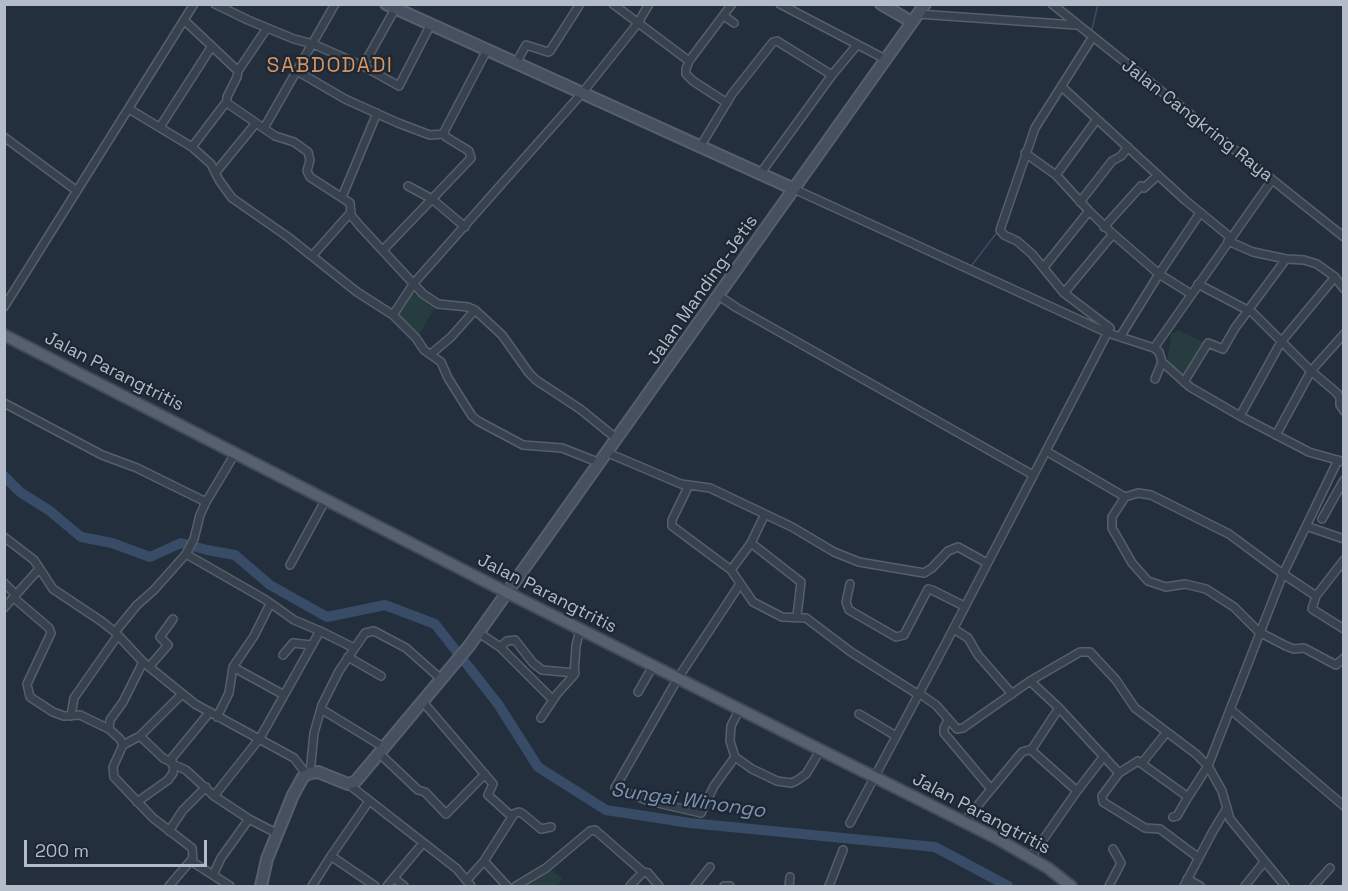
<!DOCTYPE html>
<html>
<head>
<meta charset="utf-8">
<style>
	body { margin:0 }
	#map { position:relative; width:1348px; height:891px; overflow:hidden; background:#242f3e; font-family:"Space Grotesk",sans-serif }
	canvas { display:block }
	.frame { position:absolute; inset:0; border:6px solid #b4bcc9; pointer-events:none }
	.scale { position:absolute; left:24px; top:840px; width:183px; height:27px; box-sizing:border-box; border:3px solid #b4bcc9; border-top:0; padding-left:8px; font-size:18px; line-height:21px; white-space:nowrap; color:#b4bcc9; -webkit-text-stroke:4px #1d2633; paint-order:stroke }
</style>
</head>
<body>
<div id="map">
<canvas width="1348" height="891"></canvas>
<div class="frame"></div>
<div class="scale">200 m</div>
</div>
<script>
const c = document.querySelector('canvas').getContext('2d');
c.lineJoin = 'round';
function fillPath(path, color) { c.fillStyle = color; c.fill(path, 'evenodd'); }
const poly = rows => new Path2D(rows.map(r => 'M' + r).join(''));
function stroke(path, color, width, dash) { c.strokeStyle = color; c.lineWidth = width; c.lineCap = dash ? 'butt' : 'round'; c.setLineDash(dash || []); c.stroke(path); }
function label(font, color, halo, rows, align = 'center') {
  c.font = font + ' "Space Grotesk",sans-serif'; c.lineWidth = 4.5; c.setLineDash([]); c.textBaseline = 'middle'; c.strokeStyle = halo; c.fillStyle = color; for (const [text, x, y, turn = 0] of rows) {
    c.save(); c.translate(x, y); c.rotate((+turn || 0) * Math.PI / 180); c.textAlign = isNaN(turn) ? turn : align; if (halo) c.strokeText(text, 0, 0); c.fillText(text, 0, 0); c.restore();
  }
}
fillPath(poly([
	[412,292,434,309,417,338,395,315],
	[1178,330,1206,344,1185,377,1167,361,1172,333,1175,333],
	[549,869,562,878,558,886,521,886]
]), '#263c3f');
stroke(poly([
	[1091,33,1098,4],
	[1024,149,1028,137],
	[972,265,998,231]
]), '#394c67', 1.5);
stroke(poly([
	[4,476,20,492,50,511,81,537,112,543,150,557,181,543,207,550,235,555,270,585,327,617,385,605,435,624,498,704,538,767,606,810,690,823,935,847,1008,886]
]), '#394c67', 10);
const street = poly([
	[215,4,248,20,294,39,313,44,363,66,399,86,431,24],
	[613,4,689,61],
	[780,4,887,60],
	[1052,4,1344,237],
	[918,14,1076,25],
	[724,16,734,23],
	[184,20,238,71,237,77,227,97,227,103,275,136,294,142,308,152,310,160,307,171,310,177,350,203,351,215,359,225,423,294,438,304,468,307,475,310,502,335,529,373,536,380,580,409,617,439],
	[516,63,526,45,548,52,550,51,580,4],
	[363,66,395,9],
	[238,71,267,28],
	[297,71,345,99,398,123,430,135,444,134],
	[1062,87,1185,200,1230,237],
	[727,103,693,81,686,74,686,69,689,61,732,4],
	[129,109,192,147,211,164,219,180,232,198,288,237,357,292,393,315,416,338,424,350,441,362,448,378,472,416,478,421,523,445,562,448,600,463],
	[160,127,212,46],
	[264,128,335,4],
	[4,137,77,191],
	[192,147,227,101],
	[700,147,732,94,773,42,777,41,832,75],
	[1025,153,1056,175,1089,211,1113,234,1159,274,1191,294],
	[216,172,256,123],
	[760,174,832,75,857,45],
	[1056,175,1097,119],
	[794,189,1108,333,1154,348,1159,352,1162,362,1155,379],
	[342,197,377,113],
	[1080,202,1112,161,1121,156,1128,147],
	[465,227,432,199,471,158,469,151,446,137,444,132,487,50],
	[1104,227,1141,186,1144,188,1158,175],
	[1228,241,1253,252,1286,259,1304,260,1317,264,1335,277,1344,289],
	[383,250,432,199,408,186],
	[313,255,351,212],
	[1044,267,1089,211],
	[1198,284,1253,313,1311,371,1337,393,1340,398,1340,405,1344,411],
	[1064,293,1113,234],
	[719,296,737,308,1033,475],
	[4,307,194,4],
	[393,315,414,283,583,92,638,23,649,4],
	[1120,337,1159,274,1200,213],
	[1154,348,1272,180],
	[431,354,451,337,475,310],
	[1162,362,1190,387,1240,416,1309,452,1344,462],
	[1184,382,1208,343,1223,349,1235,328,1286,259],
	[4,403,102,455,137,468,206,502],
	[1240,416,1281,342,1335,277],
	[1276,435,1311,371,1344,334],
	[1046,451,1125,497,1138,493,1151,495,1229,534,1283,574,1316,596,1312,609,1344,629],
	[608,453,681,484,710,488,792,527,834,552,859,562,924,573,932,568,948,551,958,547,987,563],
	[689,485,672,520,672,526,731,570,753,602,782,617,806,618,851,652,919,695],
	[1125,497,1112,517,1112,528,1132,563,1148,581,1166,587,1185,584,1206,589,1234,607,1259,632,1286,646,1294,649,1304,648,1336,665,1344,658],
	[1322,519,1344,480],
	[1306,526,1344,539],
	[4,537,34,560,53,589,101,621,115,632,143,662,195,704,294,758,307,775],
	[751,543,801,582,797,616],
	[186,554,266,600,294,620,320,631,354,648],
	[290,565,326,499],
	[731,570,751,543,765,514],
	[4,583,16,595],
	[850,584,846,602,849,610,896,637,904,635,928,589,932,590,964,606],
	[1316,596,1344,560],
	[14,598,49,628,51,633,27,684,30,697,53,712,64,716,80,715,109,729,120,739,123,745,113,767,114,777,153,818,192,848,193,858,169,886],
	[4,608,39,569],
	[954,629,968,638,978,655,1012,694],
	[115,632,137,605,154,590,186,554,194,539,200,515,206,502,236,452],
	[479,633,500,647,507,641,515,640,533,663,542,670,575,673],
	[500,647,553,700],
	[283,655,293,643,311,645],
	[348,657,381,676],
	[149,667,168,645,160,637,173,619],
	[233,667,284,695],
	[1030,681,1059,708,1119,773,1102,796,1103,802,1145,828,1160,829,1199,858],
	[638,692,653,666],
	[920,694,936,705,957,729,963,728,1030,681,1080,652,1090,652,1116,680,1135,708,1196,754,1208,766,1222,791,1230,819,1285,886],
	[423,702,493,784,488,795,510,815,519,812,523,814,541,829,551,827],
	[740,708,731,726,730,741,735,757,752,769,777,781,791,783,796,781,806,774,821,749],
	[321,709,385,748],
	[1230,709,1344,806],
	[209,713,172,758,172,764,186,770,214,796,249,819,278,834],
	[859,714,896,736],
	[71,716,74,698,118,635],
	[217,717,229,693,233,667,254,636,270,604],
	[541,718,557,694,574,675,576,646,580,629],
	[948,720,944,728,944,733,991,789],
	[109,729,110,720,123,702,143,662],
	[140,736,182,694],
	[123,745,140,736,163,758,171,762],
	[1031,750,1077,791,1031,857],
	[380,754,418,790,425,792,446,814,485,774],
	[735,757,714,786,701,813,649,801,615,788,678,678,740,584],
	[1142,763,1166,733],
	[310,773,314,733,322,705,339,671,365,633,374,631,406,648,441,679],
	[1119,773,1138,761,1188,797,1208,766,1283,574,1338,460],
	[348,784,457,869,471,886],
	[1077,791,1104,756],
	[214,796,260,738,320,631],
	[137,802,168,780,173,773,174,766],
	[1173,817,1177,816,1188,797],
	[964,822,1022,752,1032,749,1059,708],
	[850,823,946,643,1110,328,1064,293,1032,254,1017,241,1004,235,1000,230,1035,128,1092,38],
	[169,831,183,810,206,787],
	[331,856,369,801],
	[191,861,230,886],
	[484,861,507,886],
	[213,875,221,858,249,819],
	[395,879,404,886],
	[1187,879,1200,886],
	[467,880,484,861,514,814],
	[312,886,331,856,375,886],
	[387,886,423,843],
	[516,886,546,868,590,831,595,830,643,872,648,873,659,886],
	[630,886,643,872],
	[695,886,710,867],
	[724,886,730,886],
	[789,886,790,877],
	[829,886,843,850],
	[1109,886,1121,863,1113,849],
	[1184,886,1213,831,1227,808],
	[1245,886,1264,862],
	[1314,886,1330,868]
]);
const secondary = poly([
	[386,4,794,189],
	[881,4,912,22],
	[261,886,267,859,293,795,303,777,310,773,318,772,348,784,355,782,469,646,925,4]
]);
const primary = poly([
	[4,335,508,593,996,838,1048,868,1071,886]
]);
stroke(street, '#565f6c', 10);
stroke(secondary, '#565f6c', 14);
stroke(primary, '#414a57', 14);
stroke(street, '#38414e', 7);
stroke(secondary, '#465061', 10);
stroke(primary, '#56606e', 10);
label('18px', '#b4bcc9', '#1d2633', [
	["Jalan Cangkring Raya",1197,121,38],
	["Jalan Manding-Jetis",703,290,-55],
	["Jalan Parangtritis",114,372,27],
	["Jalan Parangtritis",547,594,27],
	["Jalan Parangtritis",981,814,28]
]);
label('italic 20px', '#7c92b1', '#1d2633', [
	["Sungai Winongo",688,801,8]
]);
c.letterSpacing = '1.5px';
label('21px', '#d59563', '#1d2633', [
	["SABDODADI",330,66]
]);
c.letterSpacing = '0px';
</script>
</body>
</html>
